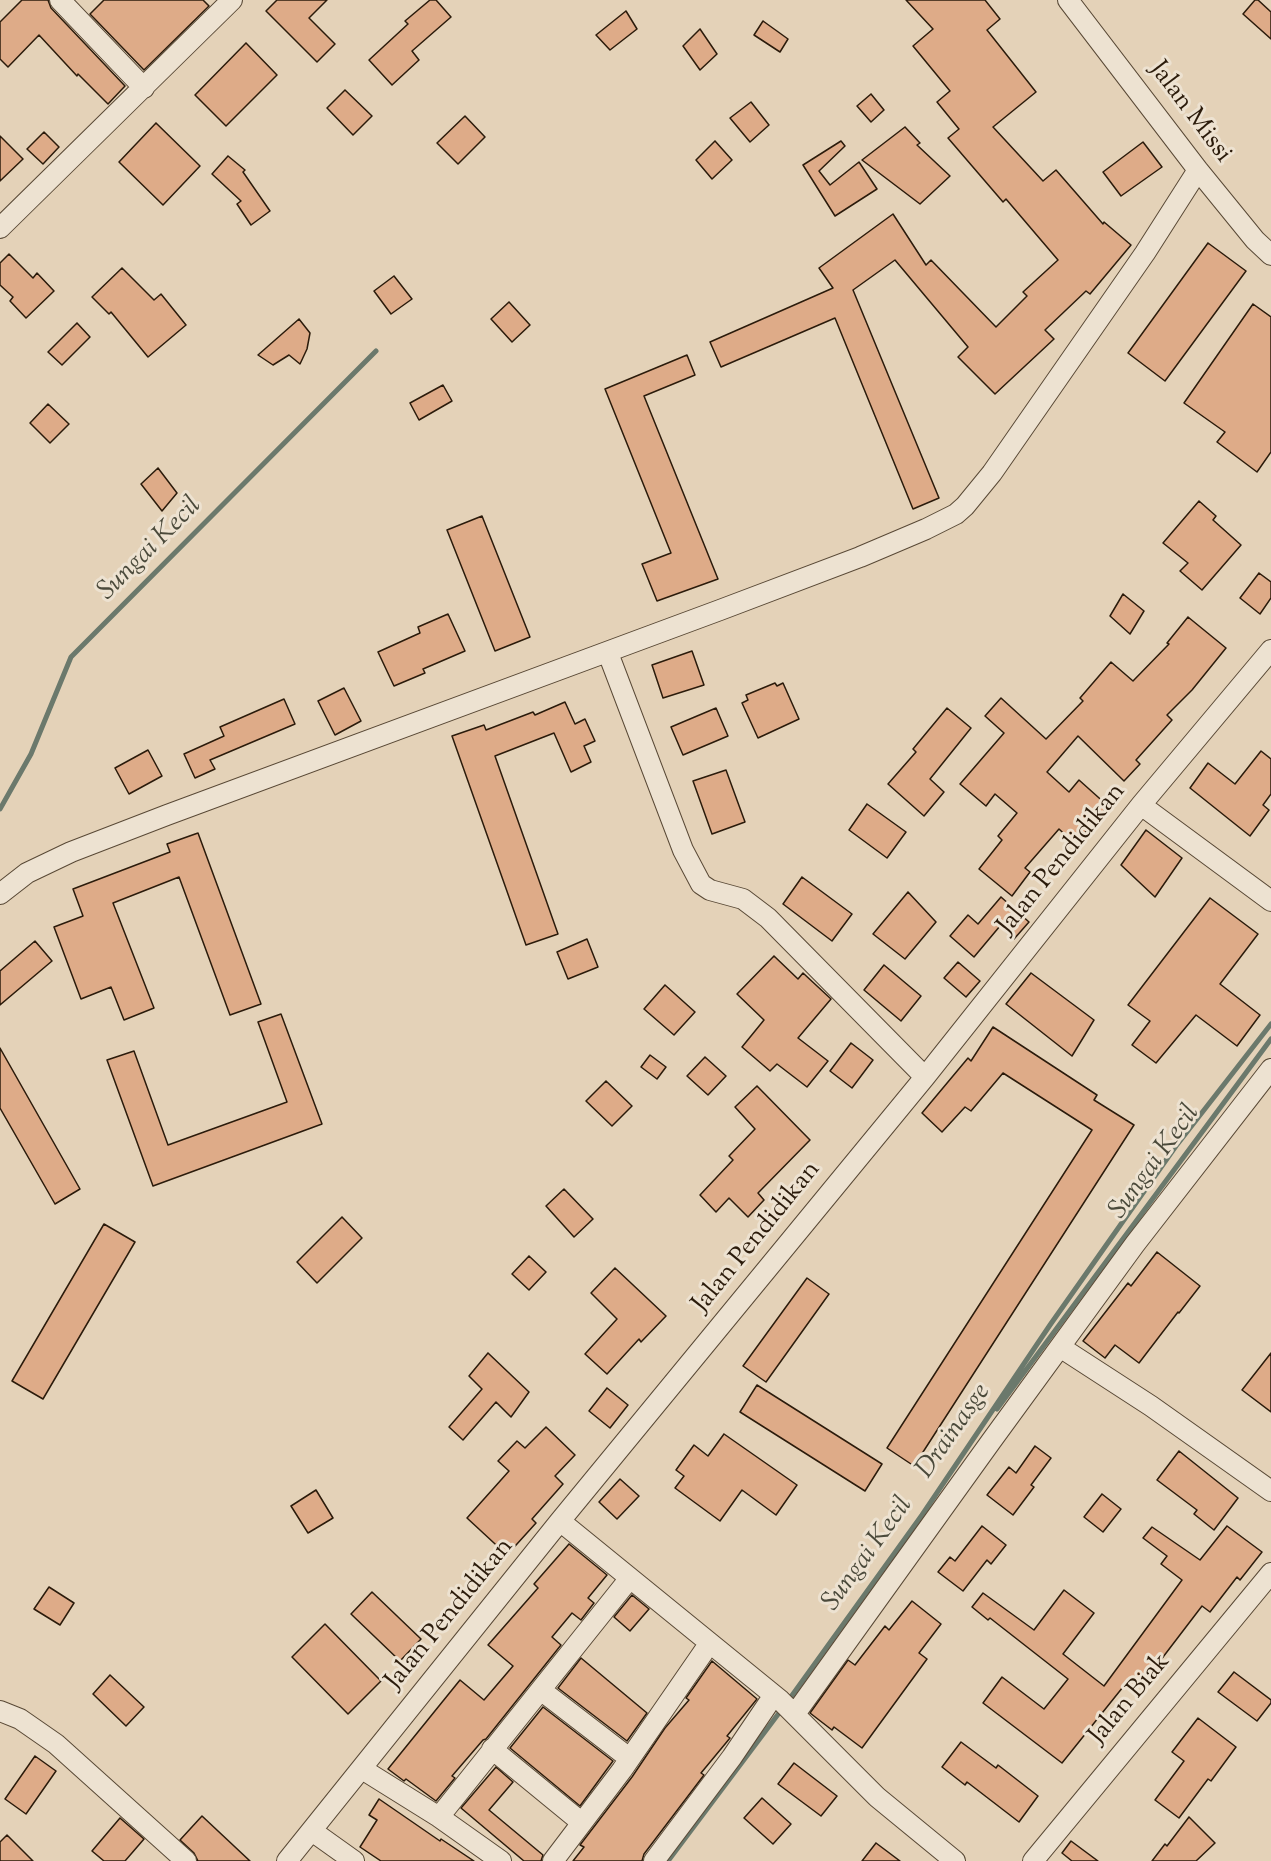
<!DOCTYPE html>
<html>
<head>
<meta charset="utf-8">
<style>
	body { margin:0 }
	canvas { display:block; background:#e4d2b8 }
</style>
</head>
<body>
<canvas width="1271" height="1861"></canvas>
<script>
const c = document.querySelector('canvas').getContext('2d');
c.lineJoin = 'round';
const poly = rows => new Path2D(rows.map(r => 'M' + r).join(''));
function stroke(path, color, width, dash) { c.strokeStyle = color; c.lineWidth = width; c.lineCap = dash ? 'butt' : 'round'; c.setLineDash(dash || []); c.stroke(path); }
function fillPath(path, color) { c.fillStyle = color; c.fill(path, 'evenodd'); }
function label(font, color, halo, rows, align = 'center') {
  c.font = font + ' "Sorts Mill Goudy",serif'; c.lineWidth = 6; c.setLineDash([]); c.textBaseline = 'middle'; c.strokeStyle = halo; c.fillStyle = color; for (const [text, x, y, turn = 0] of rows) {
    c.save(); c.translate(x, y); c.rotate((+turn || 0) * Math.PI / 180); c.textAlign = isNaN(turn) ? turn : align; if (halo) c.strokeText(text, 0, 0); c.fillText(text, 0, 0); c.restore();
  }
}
stroke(poly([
	[0,809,31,754,71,657,376,351],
	[997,1409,1271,1039],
	[788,1701,922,1515,1050,1325,1176,1146,1271,1024],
	[668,1861,782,1709]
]), '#6b796c', 5);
const building = poly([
	[22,0,48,0,51,8,125,86,108,104,78,74,77,76,39,35,8,67,0,59,0,22,22,0],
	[104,0,203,0,209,6,144,70,90,14,104,0],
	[277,0,327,0,309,18,335,44,317,62,266,11,277,0],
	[430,0,436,0,451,17,412,51,419,60,392,85,369,60,408,24,405,21,430,0],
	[906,0,985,0,1000,19,987,30,1036,92,993,127,1043,181,1056,170,1103,224,1104,222,1131,245,1090,294,1086,291,1045,330,1054,339,995,394,958,357,968,347,895,260,853,290,939,498,913,509,835,318,721,367,710,342,833,288,819,268,893,214,926,265,931,260,996,327,1027,296,1023,292,1058,260,1006,199,1003,202,948,138,959,129,937,102,950,91,913,46,933,29,906,0],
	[1255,0,1258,0,1271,12,1271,39,1243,14,1255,0],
	[626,11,637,29,610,50,596,35,626,11],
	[763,21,788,39,780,52,754,35,763,21],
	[700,29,717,54,700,70,683,46,700,29],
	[246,43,277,75,226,126,195,95,246,43],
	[345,90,372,116,353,135,327,108,345,90],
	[871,94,884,110,871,122,857,106,871,94],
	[751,102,769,125,750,142,730,118,751,102],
	[465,116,485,137,458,164,437,143,465,116],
	[156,123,200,166,163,205,119,162,156,123],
	[905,127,920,143,917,145,950,176,920,204,862,160,905,127],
	[44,132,59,147,43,164,27,149,44,132],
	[0,136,23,159,0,181,0,136],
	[715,141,732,160,712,179,696,160,715,141],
	[841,141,845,146,819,171,830,185,859,162,877,189,835,216,803,165,841,141],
	[1143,142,1162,167,1121,196,1103,172,1143,142],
	[228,156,245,170,243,172,270,211,251,225,237,204,241,201,212,174,228,156],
	[1208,243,1246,271,1165,381,1128,353,1208,243],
	[9,254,33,278,37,273,54,291,26,318,10,301,13,297,0,285,0,263,9,254],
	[122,268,154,300,161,294,186,325,148,357,111,312,109,314,92,297,122,268],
	[394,276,412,299,391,314,374,291,394,276],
	[509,302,530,325,512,342,491,319,509,302],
	[1253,304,1271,317,1271,452,1257,472,1217,442,1225,432,1184,403,1253,304],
	[299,319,310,333,307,349,300,364,289,355,273,365,258,355,299,319],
	[77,323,90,337,62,365,48,352,77,323],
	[687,355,695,375,644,396,718,579,657,601,642,564,671,553,605,389,687,355],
	[443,385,452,401,419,420,410,403,443,385],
	[48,404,69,424,50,443,30,423,48,404],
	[158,468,177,493,162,511,141,484,158,468],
	[1199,501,1216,516,1213,520,1241,545,1202,590,1180,571,1188,563,1163,543,1199,501],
	[482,516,530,637,495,651,447,530,482,516],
	[1259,573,1271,582,1271,598,1260,614,1240,598,1259,573],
	[1123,594,1144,611,1130,634,1110,616,1123,594],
	[448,614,465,651,423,669,425,673,394,686,378,652,420,633,418,627,448,614],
	[1188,617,1226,648,1192,690,1167,715,1172,720,1136,760,1140,764,1124,781,1078,736,1047,772,1069,792,1079,780,1108,806,1075,844,1059,829,1025,868,1030,872,1012,896,979,869,1002,840,998,836,1017,813,995,794,986,806,960,784,1004,733,985,716,1001,698,1046,739,1083,701,1080,698,1111,662,1133,681,1169,644,1167,643,1188,617],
	[692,651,704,685,663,698,652,665,692,651],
	[775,683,777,686,783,683,799,719,758,738,742,703,748,700,746,695,775,683],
	[344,688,361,721,335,735,318,701,344,688],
	[284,699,295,724,210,760,215,769,195,778,184,754,224,736,220,727,284,699],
	[565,702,575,724,585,719,595,741,584,746,591,762,571,772,554,733,495,756,558,934,526,945,452,736,484,725,486,730,533,712,535,715,565,702],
	[716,708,728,736,683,755,671,727,716,708],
	[947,708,971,728,930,779,944,792,924,816,888,784,916,752,913,749,947,708],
	[148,750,162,776,129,794,115,768,148,750],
	[1261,751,1271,759,1271,794,1263,805,1269,810,1250,836,1190,788,1208,763,1235,784,1261,751],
	[726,770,745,822,712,834,693,781,726,770],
	[867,804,906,832,887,858,849,830,867,804],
	[1146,830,1182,858,1155,897,1121,865,1146,830],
	[198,833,261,1004,230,1015,179,877,113,903,154,1008,124,1020,111,987,81,999,54,927,83,916,73,889,170,852,167,844,198,833],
	[802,877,852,914,832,941,783,904,802,877],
	[908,892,936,922,905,959,873,934,908,892],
	[1001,897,1029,922,1014,939,1000,926,974,957,950,936,968,915,978,924,1001,897],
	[1210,898,1258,934,1220,984,1260,1015,1237,1046,1196,1015,1156,1063,1132,1045,1150,1021,1128,1005,1210,898],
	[587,939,598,967,568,979,557,952,587,939],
	[35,941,52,961,0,1005,0,971,35,941],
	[774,956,798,979,803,973,831,999,798,1038,828,1061,807,1087,777,1064,770,1071,742,1047,764,1020,737,994,774,956],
	[958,962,980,981,966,997,944,978,958,962],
	[884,965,921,996,901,1021,864,990,884,965],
	[1031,973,1094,1020,1072,1056,1006,1004,1031,973],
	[665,985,695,1012,674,1035,644,1009,665,985],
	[281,1014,322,1124,153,1186,107,1060,134,1051,168,1145,287,1102,258,1022,281,1014],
	[993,1027,1097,1095,1094,1100,1134,1125,914,1466,887,1448,1092,1130,1003,1073,971,1111,965,1107,942,1132,922,1113,968,1058,971,1061,993,1027],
	[851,1043,873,1060,852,1088,830,1071,851,1043],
	[0,1048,80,1189,55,1204,0,1108,0,1048],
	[650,1055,666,1067,657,1079,641,1067,650,1055],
	[705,1057,726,1076,708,1095,687,1076,705,1057],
	[606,1081,632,1106,612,1126,586,1101,606,1081],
	[757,1086,810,1140,758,1193,764,1200,748,1217,729,1198,716,1212,700,1195,733,1160,729,1156,755,1129,735,1107,757,1086],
	[564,1189,593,1219,574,1237,546,1206,564,1189],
	[342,1217,362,1238,317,1283,297,1262,342,1217],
	[104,1224,135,1242,43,1399,12,1381,104,1224],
	[1157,1252,1200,1286,1179,1313,1178,1312,1139,1363,1115,1345,1105,1358,1083,1341,1128,1283,1131,1286,1157,1252],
	[529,1256,546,1272,529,1290,512,1274,529,1256],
	[615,1268,666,1316,641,1342,639,1339,607,1374,585,1354,617,1319,591,1293,615,1268],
	[807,1278,829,1294,766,1382,743,1366,807,1278],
	[488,1353,529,1392,511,1417,496,1402,463,1440,449,1427,482,1389,469,1376,488,1353],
	[1271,1353,1271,1412,1242,1390,1271,1353],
	[757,1385,882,1464,865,1491,740,1412,757,1385],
	[607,1388,628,1405,610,1428,589,1411,607,1388],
	[546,1427,575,1455,555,1476,563,1484,532,1519,536,1523,507,1555,467,1518,509,1471,498,1461,517,1441,525,1448,546,1427],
	[724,1434,797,1485,776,1515,742,1490,720,1521,675,1488,684,1476,676,1470,694,1445,708,1456,724,1434],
	[1035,1446,1051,1458,1031,1485,1034,1487,1013,1515,987,1495,1009,1467,1016,1473,1035,1446],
	[1179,1451,1238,1498,1214,1530,1194,1514,1197,1510,1157,1480,1179,1451],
	[620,1479,639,1496,617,1519,599,1502,620,1479],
	[316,1490,333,1518,308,1533,291,1506,316,1490],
	[1102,1494,1121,1509,1103,1532,1084,1517,1102,1494],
	[982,1526,1006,1545,991,1564,987,1560,963,1591,938,1572,950,1557,955,1561,982,1526],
	[1227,1526,1262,1552,1240,1580,1237,1577,1210,1612,1202,1606,1160,1661,1156,1659,1134,1687,1127,1682,1062,1763,983,1703,1002,1677,1044,1709,1068,1679,990,1618,988,1620,972,1607,983,1593,1034,1630,1064,1590,1094,1613,1063,1654,1104,1686,1182,1580,1161,1564,1167,1556,1143,1538,1152,1527,1200,1560,1227,1526],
	[569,1544,607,1575,588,1598,594,1603,581,1620,572,1613,552,1637,561,1645,486,1739,483,1740,452,1776,455,1778,436,1801,406,1779,404,1781,388,1769,460,1680,484,1700,513,1666,488,1645,538,1588,534,1584,569,1544],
	[49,1587,74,1603,60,1625,34,1609,49,1587],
	[372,1592,421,1639,400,1661,351,1614,372,1592],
	[632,1595,649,1609,630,1631,614,1617,632,1595],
	[912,1601,941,1624,919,1653,927,1659,862,1748,834,1727,832,1730,810,1713,848,1660,855,1665,885,1626,889,1630,912,1601],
	[325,1624,381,1681,348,1714,292,1657,325,1624],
	[581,1658,647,1713,627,1741,558,1688,581,1658],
	[712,1661,757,1699,727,1736,730,1738,701,1773,704,1775,644,1854,642,1861,573,1861,584,1847,580,1845,632,1777,665,1728,689,1700,686,1698,712,1661],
	[1234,1672,1271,1700,1271,1703,1257,1721,1218,1692,1234,1672],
	[110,1675,144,1707,126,1726,93,1694,110,1675],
	[543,1707,613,1761,580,1806,510,1748,543,1707],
	[1198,1718,1236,1747,1211,1781,1208,1779,1179,1818,1155,1800,1184,1761,1172,1752,1198,1718],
	[961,1742,996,1768,998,1765,1038,1796,1019,1822,967,1782,965,1785,942,1767,961,1742],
	[35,1756,56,1771,26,1814,5,1799,35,1756],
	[794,1763,837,1796,821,1816,778,1784,794,1763],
	[496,1767,513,1782,489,1810,543,1855,541,1861,524,1861,461,1808,496,1767],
	[762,1798,791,1824,773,1844,744,1818,762,1798],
	[379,1799,440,1841,441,1839,474,1861,381,1861,360,1847,377,1820,369,1815,379,1799],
	[202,1816,250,1861,198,1861,194,1853,180,1840,202,1816],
	[1189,1817,1215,1843,1196,1861,1152,1861,1165,1844,1167,1846,1189,1817],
	[120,1818,144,1839,125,1861,104,1861,92,1851,120,1818],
	[7,1835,33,1861,0,1861,0,1842,7,1835],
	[1071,1841,1098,1861,1072,1861,1062,1853,1071,1841],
	[876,1843,900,1861,862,1861,876,1843]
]);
fillPath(building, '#deab88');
stroke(building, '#2b1b0b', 1.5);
const street = poly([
	[60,0,144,88],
	[1068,0,1198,170,1255,240,1271,255],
	[0,228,232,0],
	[608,653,683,850,701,884,710,890,743,899,768,918,925,1077],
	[1141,805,1271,901],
	[0,894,27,873,71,852,167,815,720,610,860,557,926,529,956,514,965,506,992,473,1145,253,1198,170],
	[1060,1347,1151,1406,1271,1491],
	[560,1521,780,1700,877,1797,955,1861],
	[542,1691,629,1758],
	[0,1711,20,1719,56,1744,186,1861],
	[795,1714,992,1440,1135,1244,1271,1069],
	[492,1749,581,1822],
	[362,1769,439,1817,501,1861],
	[439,1817,630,1578],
	[312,1831,354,1861],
	[287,1861,560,1521,925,1077,1141,805,1271,650],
	[553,1861,622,1770,709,1644],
	[654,1861,732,1757,774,1695],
	[1033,1861,1271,1573]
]);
stroke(street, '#594936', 22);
stroke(street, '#ede2d1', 20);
label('26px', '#2b1b0b', '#ede2d1', [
	["Jalan Missi",1189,113,53],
	["Jalan Pendidikan",1063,860,-51],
	["Jalan Pendidikan",758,1238,-51],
	["Jalan Pendidikan",451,1615,-51],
	["Jalan Biak",1131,1700,-50]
]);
label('italic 27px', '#4b4a3b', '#ede2d1', [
	["Sungai Kecil",151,550,-45],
	["Sungai Kecil",1156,1163,-54],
	["Drainasge",955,1432,-55],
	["Sungai Kecil",869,1555,-54]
]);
</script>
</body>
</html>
